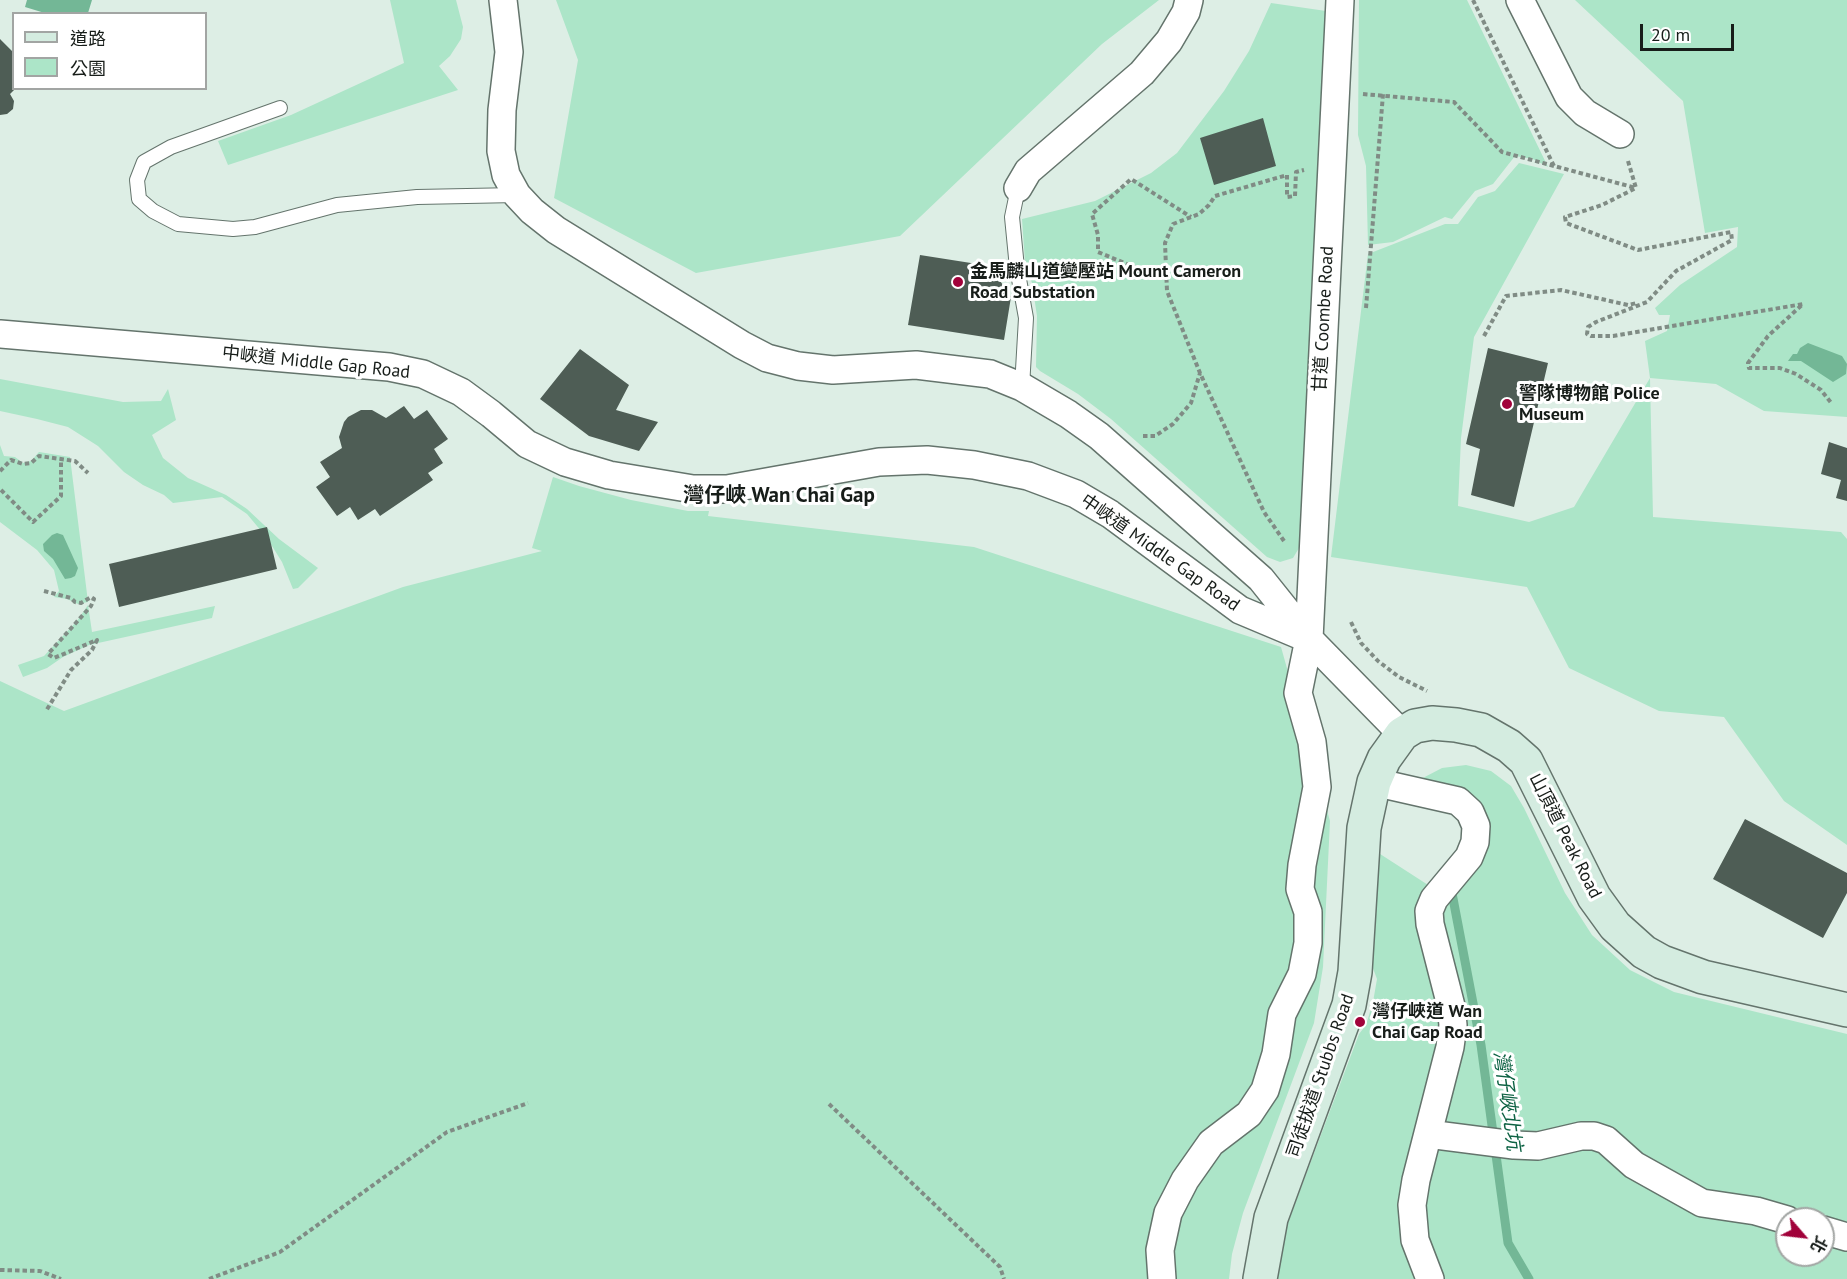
<!DOCTYPE html>
<html>
<head>
<meta charset="utf-8">
<style>
	body { margin:0 }
	#map { position:relative; width:1847px; height:1279px; overflow:hidden; background:#ddeee5; font-family:"PT Sans","Noto Sans TC",sans-serif }
	canvas { display:block }
	.legend { position:absolute; left:12px; top:12px; width:195px; height:78px; box-sizing:border-box; background:#fff; border:2px solid #a2a5a3; margin:0; padding:8px 10px; list-style:none; font-size:18px; color:#171d19 }
	.legend li { display:flex; align-items:center; gap:12px; height:30px }
	.legend b { width:30px; border:2px solid #a2a5a3 }
	.north { position:absolute; left:1775px; top:1207px; width:60px; height:60px; box-sizing:border-box; background:#fff; border:2px solid #a2a5a3; border-radius:50%; rotate:118deg; font-size:16px; font-weight:700; line-height:24px; text-align:center; color:#171d19 }
	.north::after { content:''; display:block; margin:auto; width:21px; height:27px; background:#a1023a; clip-path:polygon(50% 0,100% 100%,50% 72%,0 100%) }
	.scale { position:absolute; left:1640px; top:24px; width:94px; height:27px; box-sizing:border-box; border:3px solid #171d19; border-top:0; padding-left:8px; font-size:18px; line-height:21px; white-space:nowrap; color:#171d19; -webkit-text-stroke:4px #fff; paint-order:stroke }
</style>
</head>
<body>
<div id="map">
<canvas width="1847" height="1279"></canvas>
<ul class="legend">
<li><b style="height:8px;background:#d4ece0"></b>道路</li>
<li><b style="height:16px;background:#ace5c8"></b>公園</li>
</ul>
<div class="north">北</div>
<div class="scale">20 m</div>
</div>
<script>
const c = document.querySelector('canvas').getContext('2d');
c.lineJoin = 'round';
function fillPath(path, color) { c.fillStyle = color; c.fill(path, 'evenodd'); }
const poly = rows => new Path2D(rows.map(r => 'M' + r).join(''));
function stroke(path, color, width, dash) { c.strokeStyle = color; c.lineWidth = width; c.lineCap = dash ? 'butt' : 'round'; c.setLineDash(dash || []); c.stroke(path); }
function label(font, color, halo, rows, align = 'center') {
  c.font = font + ' "PT Sans","Noto Sans TC",sans-serif'; c.lineWidth = 6; c.setLineDash([]); c.textBaseline = 'middle'; c.strokeStyle = halo; c.fillStyle = color; for (const [text, x, y, turn = 0] of rows) {
    c.save(); c.translate(x, y); c.rotate((+turn || 0) * Math.PI / 180); c.textAlign = isNaN(turn) ? turn : align; if (halo) c.strokeText(text, 0, 0); c.fillText(text, 0, 0); c.restore();
  }
}
fillPath(poly([
	[390,0,456,0,463,27,461,39,450,56,439,66,458,90,228,165,218,141,291,115,404,63],
	[556,0,1159,0,1102,44,900,236,696,273,554,198,578,60],
	[1359,0,1467,0,1548,167,1533,159,1515,156,1493,184,1475,191,1452,219,1445,217,1393,242,1368,245,1366,166,1358,135],
	[1575,0,1847,0,1847,417,1764,411,1716,384,1650,378,1653,517,1841,532,1847,539,1847,845,1784,801,1724,717,1659,711,1569,668,1527,587,1331,557,1368,254,1445,224,1458,224,1478,197,1495,191,1519,163,1564,174,1474,337,1461,438,1458,506,1529,522,1574,507,1650,378,1645,341,1667,331,1670,315,1659,315,1655,308,1680,285,1737,247,1738,227,1705,233,1683,101],
	[1271,3,1326,11,1302,543,1293,558,1280,562,1267,557,1111,419,1078,394,1040,371,1036,367,1037,316,1032,283,1025,262,1022,219,1095,201,1151,173,1177,153,1224,91,1249,51],
	[0,379,123,402,161,401,168,389,176,420,152,435,163,458,188,478,226,495,247,509,279,539,318,568,298,588,293,589,282,562,267,538,247,514,222,497,173,503,164,495,143,485,124,472,98,446,68,427,37,419,0,411],
	[0,445,4,456,15,457,23,463,31,461,39,452,70,457,88,602,78,604,67,599,54,597,59,591,54,570,37,550,0,522],
	[553,477,579,486,631,500,688,511,709,511,708,516,974,547,1281,647,1330,821,1323,967,1314,1023,1243,1213,1232,1254,1229,1279,0,1279,0,681,64,711,403,587,542,551,532,548],
	[88,605,92,632,215,606,212,618,89,645,63,657,47,668,23,677,18,665,44,656,77,621],
	[1466,765,1491,771,1511,786,1524,808,1565,893,1592,935,1630,970,1674,992,1847,1034,1847,1279,1276,1279,1287,1225,1359,1034,1366,1025,1373,1002,1377,979,1371,963,1377,852,1456,903,1455,888,1487,846,1419,780,1442,768],
	[1787,1219,1823,1219,1823,1255,1787,1255]
]), '#ace5c8');
fillPath(poly([
	[27,0,92,0,88,13,48,14,25,7],
	[1808,343,1842,356,1847,364,1846,374,1833,382,1801,361,1788,361,1793,354,1797,354,1800,348],
	[57,533,63,535,78,568,75,576,71,578,65,579,53,559,44,551,43,544,52,535]
]), '#73b796');
stroke(poly([
	[1451,888,1481,1045,1508,1243,1529,1279]
]), '#73b796', 9);
fillPath(poly([
	[0,39,14,53,14,88,16,88,10,94,14,101,13,109,7,114,0,115],
	[1263,118,1276,166,1214,185,1200,138],
	[920,255,990,266,1011,297,1004,340,908,325],
	[1488,348,1548,363,1514,507,1471,495,1480,449,1466,444],
	[580,349,629,385,616,410,658,422,639,451,589,436,540,399],
	[404,406,414,419,427,410,448,439,434,449,443,463,428,473,433,480,380,516,375,509,358,520,350,507,337,516,316,487,330,477,320,462,342,448,339,437,344,422,348,417,361,410,372,410,386,418],
	[1829,442,1847,448,1847,501,1836,498,1841,480,1821,474],
	[267,527,277,569,119,607,109,564],
	[1745,819,1847,873,1847,893,1823,938,1713,879]
]), '#4e5d55');
const lane = poly([
	[280,108,171,147,144,162,137,180,139,199,153,211,178,224,233,229,255,227,337,205,417,197,517,195],
	[1018,188,1012,217,1017,268,1026,318,1022,387]
]);
const street = poly([
	[503,0,509,52,502,110,501,151,506,175,517,195,532,211,556,230,742,345,767,358,798,366,833,370,916,365,990,374,1022,387,1068,414,1099,436,1261,579,1309,639,1402,734],
	[1520,0,1569,97,1585,113,1620,134],
	[1018,188,1028,171,1142,73,1169,41,1186,12,1189,0],
	[0,334,389,367,423,374,461,392,491,414,527,444,565,462,609,475,693,489,727,489,879,462,927,460,974,465,1028,476,1076,494,1110,514,1240,610,1309,639],
	[1374,782,1458,801,1470,812,1476,826,1475,842,1469,857,1434,899,1429,911,1430,924,1451,1006,1453,1025,1450,1047,1416,1180,1412,1205,1415,1240,1430,1279],
	[1428,1134,1514,1145,1538,1146,1581,1136,1594,1136,1606,1140,1634,1165,1702,1203,1756,1211,1787,1220],
	[1823,1230,1847,1237],
	[1162,1279,1160,1250,1168,1213,1185,1180,1211,1143,1249,1114,1265,1090,1276,1054,1282,1014,1302,974,1308,943,1308,912,1300,889,1302,865,1317,787,1312,742,1298,693,1309,639,1340,0]
]);
const secondary = poly([
	[1260,1279,1271,1218,1349,1005,1355,972,1364,828,1374,782,1384,759,1402,734,1415,726,1432,723,1456,725,1481,730,1509,746,1526,761,1594,897,1615,926,1644,952,1662,962,1703,977,1847,1010]
]);
stroke(lane, '#64746c', 16);
stroke(street, '#64746c', 30);
stroke(secondary, '#64746c', 36);
stroke(poly([
	[1473,0,1554,166],
	[1363,94,1454,102,1502,152,1636,188],
	[1628,161,1636,188,1602,205,1565,217,1566,223,1638,250,1731,232,1732,240,1676,271,1647,302,1596,322,1588,327,1587,334,1591,336,1613,336,1803,304,1768,336,1748,363,1749,368,1780,368,1796,374,1821,390,1832,404],
	[1166,274,1146,272,1098,252,1098,235,1092,214,1131,179,1191,217],
	[1366,308,1383,94],
	[1484,336,1506,296,1561,290,1628,305,1637,303],
	[1143,436,1155,436,1173,424,1191,403,1200,373],
	[0,471,11,460,23,464,31,463,39,456,75,461,88,473],
	[1,490,33,522,61,496,61,460],
	[1284,541,1264,512,1200,373,1167,291,1165,243,1173,224,1199,214,1209,205,1215,196,1287,175,1287,197,1295,196,1296,172,1304,170],
	[44,591,71,598,75,602,81,603,91,597,94,599,91,606,48,654,54,658,97,640,92,650,71,670,46,711],
	[1351,622,1361,643,1378,661,1399,677,1427,691],
	[829,1104,1000,1267,1004,1279],
	[0,1270,40,1271,61,1279],
	[209,1279,280,1252,447,1132,528,1103]
]), '#808c85', 4, [4.5, 3]);
stroke(lane, '#fff', 14);
stroke(street, '#fff', 27);
stroke(secondary, '#d4ece0', 33);
for (const [x, y, r, color] of [
	[958,282,6,"#a1023a"],
	[1507,404,6,"#a1023a"],
	[1360,1022,6,"#a1023a"]
]) { const dot = new Path2D(); dot.arc(x, y, r, 0, 2 * Math.PI); c.fillStyle = color; c.fill(dot); stroke(dot, '#fff', 2); }
label('bold 18px', '#171d19', '#fff', [
	["金馬麟山道變壓站 Mount Cameron",970,272],
	["Road Substation",970,293],
	["警隊博物館 Police",1519,394],
	["Museum",1519,415],
	["灣仔峽道 Wan",1372,1012],
	["Chai Gap Road",1372,1033]
], 'left');
label('18px', '#171d19', '#fff', [
	["甘道 Coombe Road",1324,319,-87],
	["中峽道 Middle Gap Road",316,363,6],
	["中峽道 Middle Gap Road",1160,553,35],
	["山頂道 Peak Road",1565,836,63],
	["司徒拔道 Stubbs Road",1321,1076,-71]
]);
label('italic 20px', '#0e6344', '#fff', [
	["灣仔峽北坑",1507,1101,82]
]);
label('bold 21px', '#171d19', '#fff', [
	["灣仔峽 Wan Chai Gap",779,496]
]);
</script>
</body>
</html>
